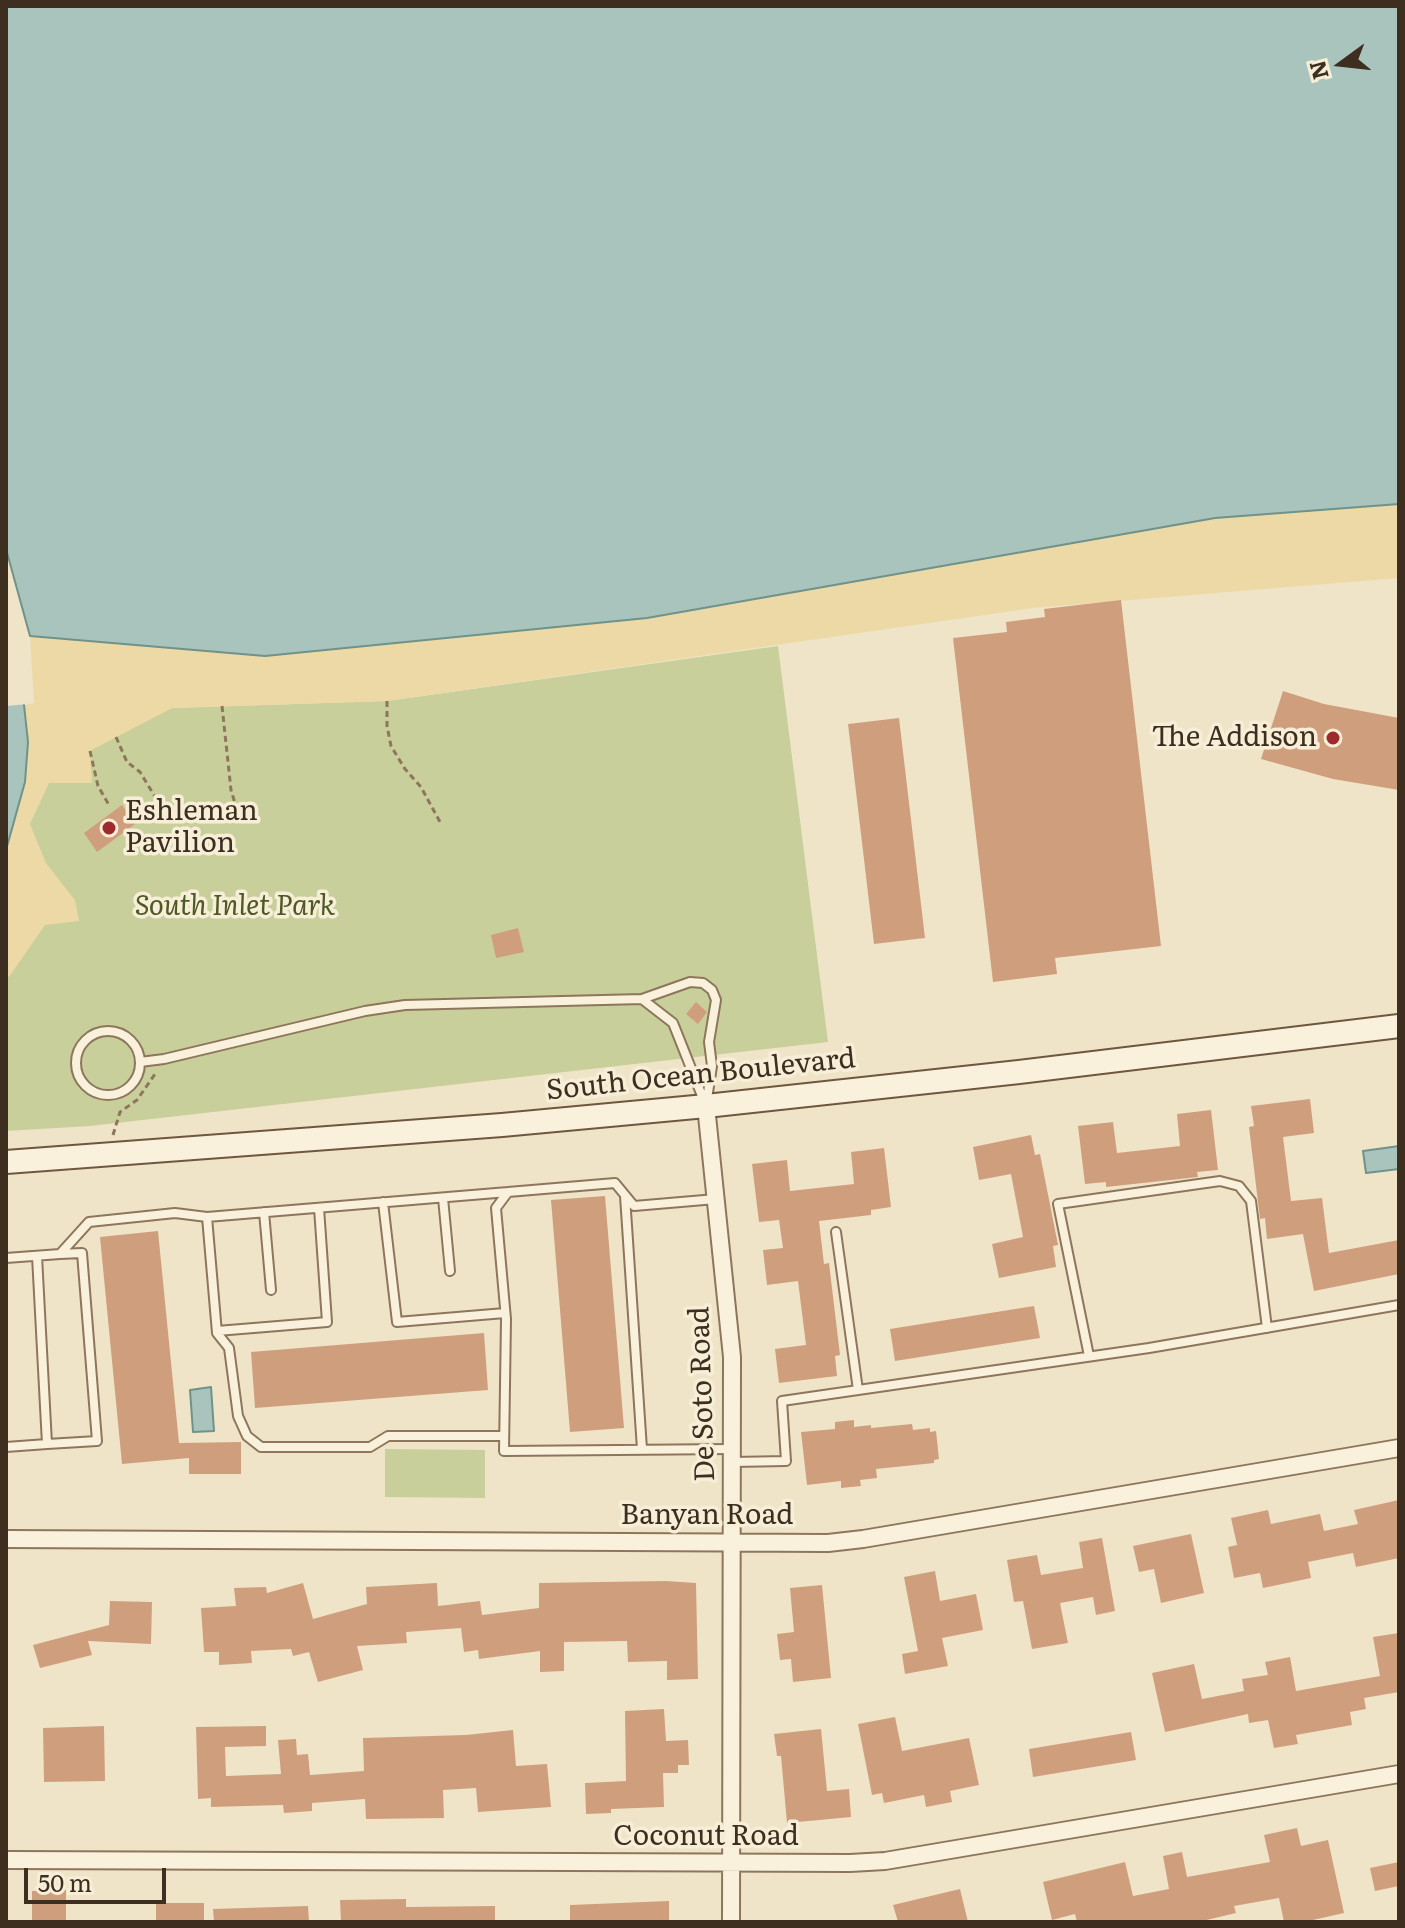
<!DOCTYPE html>
<html>
<head>
<meta charset="utf-8">
<style>
	body { margin:0 }
	#map { position:relative; width:1405px; height:1928px; overflow:hidden; background:#f0e4c8; font-family:Literata,serif }
	canvas { display:block }
	.frame { position:absolute; inset:0; border:8px solid #3d2e20; pointer-events:none }
	.north { position:absolute; left:1301px; top:24px; width:80px; height:80px; -webkit-text-stroke:6px #f7eed8; paint-order:stroke; rotate:255deg; font-size:22px; font-weight:700; line-height:32px; text-align:center; color:#3d2e20 }
	.north::after { content:''; display:block; margin:auto; width:28px; height:36px; background:#3d2e20; clip-path:polygon(50% 0,100% 100%,50% 72%,0 100%) }
	.scale { position:absolute; left:24px; top:1868px; width:142px; height:36px; box-sizing:border-box; border:4px solid #3d2e20; border-top:0; padding-left:10px; font-size:24px; line-height:28px; white-space:nowrap; color:#3d2e20; -webkit-text-stroke:6px #f7eed8; paint-order:stroke }
</style>
</head>
<body>
<div id="map">
<canvas width="1405" height="1928"></canvas>
<div class="frame"></div>
<div class="north">N</div>
<div class="scale">50 m</div>
</div>
<script>
const c = document.querySelector('canvas').getContext('2d');
c.lineJoin = 'round';
function fillPath(path, color) { c.fillStyle = color; c.fill(path, 'evenodd'); }
const poly = rows => new Path2D(rows.map(r => 'M' + r).join(''));
function stroke(path, color, width, dash) { c.strokeStyle = color; c.lineWidth = width; c.lineCap = dash ? 'butt' : 'round'; c.setLineDash(dash || []); c.stroke(path); }
function label(font, color, halo, rows, align = 'center') {
  c.font = font + ' Literata,serif'; c.lineWidth = 7; c.setLineDash([]); c.textBaseline = 'middle'; c.strokeStyle = halo; c.fillStyle = color; for (const [text, x, y, turn = 0] of rows) {
    c.save(); c.translate(x, y); c.rotate((+turn || 0) * Math.PI / 180); c.textAlign = isNaN(turn) ? turn : align; if (halo) c.strokeText(text, 0, 0); c.fillText(text, 0, 0); c.restore();
  }
}
fillPath(poly([
	[778,646,828,1042,90,1126,6,1131,6,850,25,782,172,708,387,701],
	[385,1449,485,1450,485,1498,385,1497]
]), '#c9cf9b');
fillPath(poly([
	[1399,141,1399,578,1033,608,387,701,172,708,90,751,92,783,49,783,30,824,46,863,75,900,79,921,45,925,9,977,6,974,6,850,25,782,28,742,24,705,34,703,30,636,6,549,6,472]
]), '#ecd9a5');
const water = poly([
	[6,6,1399,6,1399,504,1215,518,647,618,265,656,30,636,6,549,6,6],
	[6,665,24,705,28,742,25,782,6,850,6,665],
	[1399,1146,1399,1169,1366,1173,1363,1151,1399,1146],
	[211,1387,214,1431,193,1432,190,1390,211,1387]
]);
fillPath(water, '#a9c4bc');
stroke(water, '#6f938a', 2);
fillPath(poly([
	[6,661,10,663,28,704,6,706]
]), '#f0e4c8');
fillPath(poly([
	[1121,600,1161,946,1055,958,1057,974,993,982,953,638,1007,632,1006,622,1045,617,1044,609],
	[1283,691,1324,704,1399,718,1399,790,1333,779,1261,759],
	[899,718,925,938,874,944,848,724],
	[122,805,135,824,97,852,84,833],
	[518,928,524,952,496,958,491,935],
	[696,1002,707,1012,698,1024,686,1014],
	[1310,1099,1314,1133,1283,1137,1291,1201,1322,1198,1329,1253,1399,1240,1399,1274,1314,1291,1303,1234,1267,1239,1265,1218,1260,1219,1249,1127,1254,1126,1251,1106],
	[1211,1110,1218,1170,1197,1172,1198,1177,1106,1187,1106,1182,1085,1184,1078,1126,1113,1122,1117,1153,1180,1146,1177,1114],
	[1031,1135,1035,1155,1040,1154,1058,1245,1053,1246,1056,1267,999,1278,992,1244,1023,1237,1011,1174,979,1180,973,1147],
	[884,1148,891,1207,871,1210,871,1215,819,1221,824,1264,829,1263,840,1355,835,1356,837,1376,779,1383,775,1349,806,1345,798,1281,767,1285,763,1250,783,1248,779,1220,759,1222,752,1164,787,1160,790,1191,854,1184,851,1152],
	[605,1196,624,1428,570,1432,551,1200],
	[158,1231,179,1443,241,1442,241,1474,189,1474,189,1458,122,1464,100,1237],
	[1034,1306,1040,1338,895,1361,890,1329],
	[484,1333,488,1390,255,1408,251,1352],
	[854,1420,854,1427,871,1425,871,1428,912,1424,913,1430,930,1428,930,1432,936,1431,939,1459,934,1460,934,1463,876,1469,877,1478,860,1480,861,1486,841,1488,841,1481,807,1485,801,1432,835,1429,835,1422],
	[1399,1500,1399,1558,1356,1567,1353,1553,1308,1562,1311,1578,1263,1588,1260,1573,1234,1578,1228,1547,1237,1545,1231,1518,1268,1510,1271,1524,1320,1514,1324,1531,1358,1524,1354,1510],
	[1191,1534,1204,1593,1161,1603,1154,1569,1139,1572,1133,1546],
	[1102,1538,1115,1611,1096,1615,1093,1597,1060,1603,1068,1643,1032,1649,1023,1601,1014,1602,1007,1560,1037,1555,1041,1575,1083,1568,1079,1542],
	[935,1571,940,1601,976,1594,983,1630,942,1638,948,1666,905,1674,902,1654,918,1651,904,1577],
	[666,1581,696,1583,698,1679,667,1680,667,1661,628,1662,627,1641,564,1642,564,1671,540,1672,540,1651,479,1659,478,1650,464,1652,461,1628,406,1632,407,1643,357,1646,363,1670,318,1682,309,1652,293,1656,291,1649,251,1651,252,1663,219,1665,219,1652,204,1652,201,1608,236,1606,234,1588,266,1587,267,1593,303,1583,313,1619,367,1604,366,1587,437,1583,438,1606,480,1601,482,1615,539,1608,539,1583],
	[822,1585,831,1678,793,1682,791,1659,780,1660,777,1634,794,1632,790,1588],
	[110,1601,152,1602,151,1644,88,1641,92,1655,40,1668,33,1645,109,1625],
	[1399,1633,1399,1692,1364,1698,1366,1709,1350,1712,1352,1725,1296,1735,1298,1744,1274,1748,1268,1720,1249,1723,1248,1714,1165,1732,1152,1673,1194,1664,1202,1699,1244,1691,1242,1679,1268,1675,1265,1662,1290,1657,1296,1691,1380,1676,1373,1637],
	[664,1709,666,1741,688,1740,689,1765,678,1765,678,1773,663,1773,664,1807,611,1809,611,1813,586,1814,585,1783,626,1781,625,1711],
	[895,1717,902,1751,969,1738,979,1785,950,1791,952,1802,926,1807,924,1795,884,1803,882,1793,872,1795,858,1724],
	[104,1726,105,1781,44,1782,43,1728],
	[266,1726,266,1746,225,1747,226,1776,281,1774,278,1740,296,1739,297,1755,308,1754,310,1775,364,1771,363,1738,466,1735,513,1730,516,1766,547,1764,551,1807,478,1812,476,1788,443,1790,444,1818,366,1819,365,1799,312,1803,312,1811,284,1813,283,1805,211,1807,211,1798,198,1799,196,1727],
	[821,1729,827,1791,849,1789,851,1817,787,1823,781,1756,777,1756,774,1734],
	[1131,1732,1136,1760,1033,1777,1029,1749],
	[1297,1828,1301,1846,1328,1840,1344,1913,1304,1922,1284,1922,1279,1898,1234,1906,1236,1913,1198,1922,1077,1922,1075,1914,1052,1920,1043,1882,1125,1862,1133,1896,1169,1889,1163,1856,1182,1852,1187,1877,1270,1862,1264,1835],
	[1399,1862,1399,1886,1375,1891,1370,1868],
	[960,1889,968,1922,898,1922,893,1905],
	[66,1890,66,1922,32,1922,32,1891],
	[406,1899,406,1907,495,1906,495,1922,341,1922,340,1900],
	[669,1901,669,1922,570,1922,570,1905],
	[156,1903,204,1903,204,1922,156,1922],
	[308,1906,309,1922,214,1922,213,1909]
]), '#cf9f7d');
const lane = poly([
	[690,982,703,983,712,990,716,1000,709,1042,712,1066,706,1106,673,1023,642,999,690,982],
	'76 1063a32 32 0 1 1 64 0a32 32 0 1 1-64 0Z',
	[140,1062,164,1059,365,1011,405,1005,642,999],
	[625,1196,642,1449],
	[443,1198,450,1271],
	[716,1199,634,1206,615,1183,508,1192,496,1208,506,1319,504,1451,732,1449],
	[383,1202,397,1322,505,1313],
	[264,1212,271,1290],
	[836,1232,858,1390],
	[37,1256,47,1444,97,1441,82,1253,60,1254],
	[6,1258,60,1254,89,1222,175,1213,207,1217],
	[217,1331,327,1322,319,1208],
	[1089,1356,1058,1204,1220,1181,1239,1186,1251,1201,1267,1328],
	[504,1436,388,1436,370,1447,261,1447,247,1436,238,1416,229,1348,217,1333,207,1217,508,1192],
	[6,1447,47,1444],
	[733,1462,786,1461,782,1401,1149,1348,1399,1305]
]);
const street = poly([
	[706,1106,732,1357,731,1922],
	[6,1539,828,1543,863,1539,1399,1448],
	[6,1860,850,1863,885,1861,1399,1774]
]);
const secondary = poly([
	[6,1162,502,1125,706,1106,1019,1072,1399,1026]
]);
stroke(lane, '#8d765c', 12);
stroke(street, '#8d765c', 20);
stroke(secondary, '#6f573f', 26);
stroke(poly([
	[387,701,387,726,391,746,405,769,421,787,440,822],
	[222,706,231,790,237,810],
	[116,737,127,762,140,772,157,800],
	[90,751,98,786,109,805],
	[113,1135,120,1112,137,1100,155,1074]
]), '#8d765c', 3, [6, 4]);
stroke(lane, '#faf1dc', 8);
stroke(street, '#faf1dc', 16);
stroke(secondary, '#faf1dc', 22);
for (const [x, y, r, color] of [
	[1333,738,8,"#9e2a2b"],
	[109,828,8,"#9e2a2b"]
]) { const dot = new Path2D(); dot.arc(x, y, r, 0, 2 * Math.PI); c.fillStyle = color; c.fill(dot); stroke(dot, '#f7eed8', 3); }
label('28px', '#3d2e20', '#f7eed8', [
	["The Addison",1317,738],
	["Eshleman",125,812,"left"],
	["Pavilion",125,844,"left"]
], 'right');
label('italic 28px', '#4d5a26', '#f7eed8', [
	["South Inlet Park",235,907]
]);
label('28px', '#3d2e20', '#f7eed8', [
	["South Ocean Boulevard",701,1075,-6],
	["De Soto Road",703,1394,-92],
	["Banyan Road",707,1516],
	["Coconut Road",706,1837]
]);
</script>
</body>
</html>
